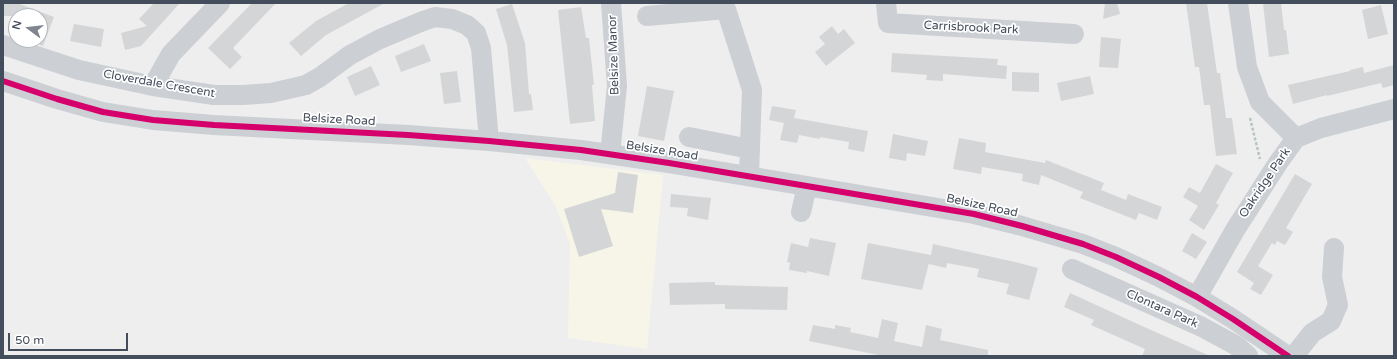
<!DOCTYPE html>
<html>
<head>
<meta charset="utf-8">
<style>
	body { margin:0 }
	#map { position:relative; width:1397px; height:359px; overflow:hidden; background:#efeeee; font-family:"Varela Round",sans-serif }
	canvas { display:block }
	.frame { position:absolute; inset:0; border:4px solid #444d5c; pointer-events:none }
	.north { position:absolute; left:8px; top:8px; width:40px; height:40px; box-sizing:border-box; background:#fff; border:1px solid #b4b8be; border-radius:50%; rotate:285deg; font-size:11px; font-weight:700; line-height:16px; text-align:center; color:#444d5c }
	.north::after { content:''; display:block; margin:auto; width:14px; height:18px; background:#80858f; clip-path:polygon(50% 0,100% 100%,50% 72%,0 100%) }
	.scale { position:absolute; left:8px; top:333px; width:120px; height:18px; box-sizing:border-box; border:2px solid #444d5c; border-top:0; padding-left:5px; font-size:12px; line-height:14px; white-space:nowrap; color:#444d5c; -webkit-text-stroke:3px #fff; paint-order:stroke }
</style>
</head>
<body>
<div id="map">
<canvas width="1397" height="359"></canvas>
<div class="frame"></div>
<div class="north">N</div>
<div class="scale">50 m</div>
</div>
<script>
const c = document.querySelector('canvas').getContext('2d');
c.lineJoin = 'round';
function fillPath(path, color) { c.fillStyle = color; c.fill(path, 'evenodd'); }
const poly = rows => new Path2D(rows.map(r => 'M' + r).join(''));
function stroke(path, color, width, dash) { c.strokeStyle = color; c.lineWidth = width; c.lineCap = dash ? 'butt' : 'round'; c.setLineDash(dash || []); c.stroke(path); }
function label(font, color, halo, rows, align = 'center') {
  c.font = font + ' "Varela Round",sans-serif'; c.lineWidth = 3.5; c.setLineDash([]); c.textBaseline = 'middle'; c.strokeStyle = halo; c.fillStyle = color; for (const [text, x, y, turn = 0] of rows) {
    c.save(); c.translate(x, y); c.rotate((+turn || 0) * Math.PI / 180); c.textAlign = isNaN(turn) ? turn : align; if (halo) c.strokeText(text, 0, 0); c.fillText(text, 0, 0); c.restore();
  }
}
fillPath(poly([
	[525,158,663,175,647,349,568,338,570,244,555,205]
]), '#f7f5e8');
fillPath(poly([
	[3,3,17,3,54,17,43,46,40,45,40,16,3,16],
	[154,3,180,3,141,46,125,50,121,33,147,26,139,19],
	[252,3,276,3,233,48,242,57,230,69,208,48],
	[349,3,385,3,326,35,301,56,289,43,316,21],
	[1105,3,1117,3,1120,14,1103,19],
	[1186,3,1207,3,1217,73,1220,73,1226,118,1232,118,1237,154,1216,156,1210,105,1204,105,1199,67,1195,67],
	[1263,3,1281,3,1284,30,1286,30,1289,54,1269,57],
	[512,4,525,43,529,94,531,94,533,110,514,112,507,45,496,9],
	[1381,5,1388,34,1368,39,1362,10],
	[581,7,586,38,589,38,594,85,592,85,595,121,570,124,558,10],
	[74,24,104,29,101,47,70,41],
	[832,26,838,34,844,29,855,43,826,66,815,52,825,44,819,37],
	[1101,37,1121,39,1118,68,1099,67],
	[424,44,431,61,401,72,395,56],
	[892,53,998,59,997,65,1007,66,1006,79,943,74,943,81,926,80,927,75,891,72],
	[1394,65,1394,85,1383,88,1381,83,1327,96,1327,95,1293,104,1288,85,1350,71,1350,70,1363,67,1364,73],
	[371,66,380,85,355,96,347,77],
	[457,71,461,102,444,104,440,73],
	[1012,72,1039,73,1039,92,1012,91],
	[1090,76,1094,94,1061,101,1057,83],
	[647,86,674,91,664,141,638,136],
	[772,106,796,110,794,118,868,131,864,152,848,149,849,142,820,137,820,139,799,135,797,143,780,140,784,123,769,120],
	[893,134,928,141,925,156,907,153,906,161,889,158],
	[959,138,986,143,985,152,1045,163,1046,160,1104,183,1101,190,1126,200,1128,194,1162,207,1157,220,1139,213,1136,220,1080,198,1083,192,1041,175,1039,185,1022,181,1023,174,982,167,981,174,953,169],
	[1216,164,1233,173,1216,203,1219,205,1204,230,1189,220,1198,206,1183,197,1189,187,1200,193],
	[618,172,638,175,633,213,601,209,613,246,579,257,564,209,615,193],
	[1295,174,1312,184,1286,228,1293,232,1285,245,1277,241,1275,245,1272,243,1258,266,1273,275,1261,295,1250,289,1254,283,1237,272],
	[671,194,711,198,708,220,687,216,688,208,670,207],
	[1192,233,1207,242,1196,259,1182,251],
	[810,238,836,243,829,276,807,271,807,273,789,270,790,263,787,262,791,243,808,247],
	[868,243,931,255,933,244,1015,262,1038,268,1029,300,1006,294,1009,284,977,277,979,269,947,263,946,268,929,264,929,263,922,290,861,279],
	[715,282,715,285,788,287,787,310,725,309,725,304,670,305,669,283],
	[1070,293,1142,326,1210,356,1142,356,1145,349,1091,325,1094,320,1064,307],
	[882,319,898,323,894,341,922,347,926,325,942,329,940,340,988,350,988,356,883,356,809,341,813,325,835,329,835,325,851,328,850,332,878,338]
]), '#d4d5d7');
stroke(poly([
	[1250,118,1260,159]
]), '#b7c4c3', 2.5, [3, 2]);
stroke(poly([
	[886,3,888,23,1074,34],
	[1238,3,1247,67,1260,102,1296,138],
	[647,16,726,9,752,90,749,176],
	[3,45,79,70,153,86,214,95,243,95,271,93,306,85,320,77,350,55,380,39,423,21,435,17,452,19,467,25,476,33,481,48,489,141],
	[3,81,57,99,103,112,153,120,214,125,408,135,489,141,581,150,669,163,974,214,1022,226,1083,244,1116,257,1159,277,1197,297,1233,319,1288,356],
	[153,86,171,54,220,3],
	[689,137,750,149],
	[610,154,617,86,611,3],
	[801,212,807,186],
	[1072,269,1202,327,1237,346,1248,356],
	[1197,297,1235,230,1278,163,1296,138,1321,128,1394,109],
	[1294,356,1312,333,1331,321,1338,305,1332,277,1334,248]
]), '#cccfd3', 20);
stroke(poly([
	[3,81,57,99,103,112,153,120,214,125,408,135,489,141,581,150,669,163,974,214,1022,226,1083,244,1116,257,1159,277,1197,297,1233,319,1288,356]
]), '#d6006c', 6);
label('12px', '#444d5c', '#fff', [
	["Carrisbrook Park",971,28,3],
	["Belsize Manor",614,55,-92],
	["Cloverdale Crescent",159,84,10],
	["Belsize Road",339,120,3],
	["Belsize Road",662,151,9],
	["Oakridge Park",1265,183,-56],
	["Belsize Road",982,206,12],
	["Clontara Park",1162,309,24]
]);
</script>
</body>
</html>
